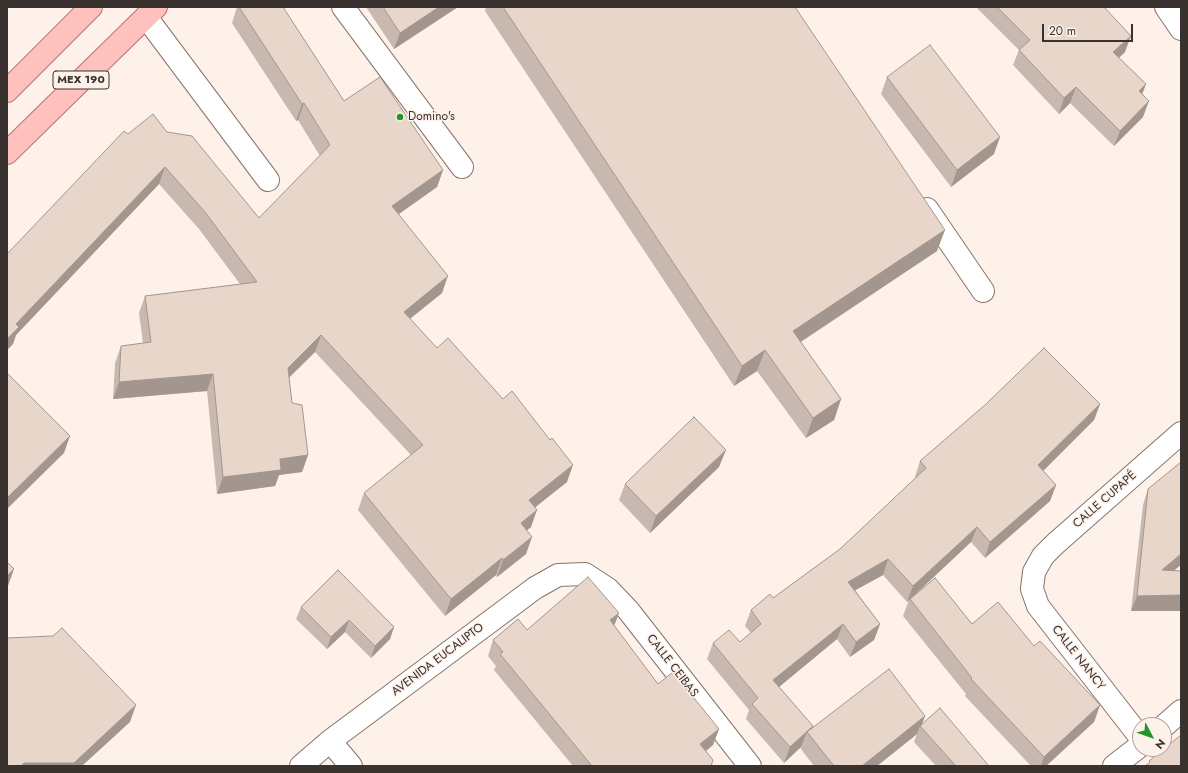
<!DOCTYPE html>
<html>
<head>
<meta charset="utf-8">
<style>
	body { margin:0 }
	#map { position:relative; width:1188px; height:773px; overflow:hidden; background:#fdf1ea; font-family:Jost,sans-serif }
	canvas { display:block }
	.frame { position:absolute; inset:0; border:8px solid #39322e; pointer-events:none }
	.north { position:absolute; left:1132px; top:717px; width:40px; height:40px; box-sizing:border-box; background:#fdf1ea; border:1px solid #afa59f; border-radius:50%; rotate:131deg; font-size:11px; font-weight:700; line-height:16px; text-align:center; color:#39322e }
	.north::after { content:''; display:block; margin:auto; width:14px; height:18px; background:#229727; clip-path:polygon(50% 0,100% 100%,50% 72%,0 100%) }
	.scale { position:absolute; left:1042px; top:24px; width:91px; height:18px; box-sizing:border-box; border:2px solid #39322e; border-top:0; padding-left:5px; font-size:12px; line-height:14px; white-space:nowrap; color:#39322e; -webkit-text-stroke:3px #fdf1ea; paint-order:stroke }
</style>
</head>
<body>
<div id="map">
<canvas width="1188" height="773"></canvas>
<div class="frame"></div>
<div class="north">N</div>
<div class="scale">20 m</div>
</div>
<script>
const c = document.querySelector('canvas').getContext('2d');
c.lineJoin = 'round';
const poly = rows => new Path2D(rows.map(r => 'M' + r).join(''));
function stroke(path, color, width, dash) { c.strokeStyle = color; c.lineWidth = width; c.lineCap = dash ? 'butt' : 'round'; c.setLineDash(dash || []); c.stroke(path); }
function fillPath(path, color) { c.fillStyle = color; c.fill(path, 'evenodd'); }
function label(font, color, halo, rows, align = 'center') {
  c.font = font + ' Jost,sans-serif'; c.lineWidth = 3; c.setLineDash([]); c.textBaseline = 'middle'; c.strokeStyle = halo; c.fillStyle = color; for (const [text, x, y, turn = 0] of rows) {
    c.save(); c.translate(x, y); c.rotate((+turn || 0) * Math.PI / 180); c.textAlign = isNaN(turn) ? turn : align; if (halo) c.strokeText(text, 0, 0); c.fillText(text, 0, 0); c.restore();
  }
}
const minor = poly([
	[343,7,462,167],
	[1166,7,1181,29],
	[146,17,268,180],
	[927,209,983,291],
	[1164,726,1181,711],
	[1140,737,1038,606,1032,589,1034,572,1043,556,1055,544,1181,433],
	[330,741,351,766],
	[301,766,330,741,535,588,558,575,585,574,608,589,628,610,750,766],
	[1114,766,1140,746]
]);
const major = poly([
	[7,91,91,7],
	[7,153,156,7]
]);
stroke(minor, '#85746a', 24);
stroke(major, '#b87470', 24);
stroke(minor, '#fff', 22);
stroke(major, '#fec1be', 22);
fillPath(poly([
	[237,7,283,7,344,101,443,170,437,187,399,214,442,293,410,319,437,348,567,482,535,507,531,527,527,530,526,554,497,577,496,575,445,616,358,510,364,493,411,455,315,352,289,378,292,403,308,455,302,472,279,475,275,486,217,494,207,391,113,399,115,363,121,346,143,343,139,313,145,296,240,284,199,229,159,184,16,335,13,344,7,350,7,254,128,134,167,132,259,218,320,156,298,120,296,121,232,23],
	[366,7,458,7,394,49],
	[486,7,795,7,937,251,801,342,841,399,834,420,806,438,757,371,734,386,485,11],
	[976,7,1106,7,1105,9,1125,52,1119,58,1146,84,1142,94,1143,117,1114,146,1070,103,1059,114,1013,65,1019,50],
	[887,77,994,154,951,187,881,94],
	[1100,404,1094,420,1043,471,1056,485,1050,501,985,558,971,542,918,592,972,624,1034,646,1100,705,1094,722,1046,766,1031,766,965,696,966,694,903,616,909,600,907,602,883,575,855,590,880,624,874,640,850,657,837,639,779,687,813,728,925,716,922,724,988,765,988,766,936,766,914,742,917,734,877,766,814,766,801,749,801,747,784,763,746,719,749,710,707,659,713,643,740,642,751,633,745,626,751,610,773,598,840,549,916,478,915,477,920,461],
	[719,467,650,533,619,500,625,484],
	[1148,489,1174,570,1181,571,1181,611,1131,611,1143,505],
	[301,607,394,627,390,639,371,658,345,632,327,649,296,619],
	[614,626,658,684,719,729,713,745,706,751,711,766,573,766,494,670,496,666,488,656,493,640,527,630]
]), '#c8b8af');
fillPath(poly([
	[439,7,458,7,394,49,400,33],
	[1131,36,1125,52,1107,68,1113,52],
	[1146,84,1140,100,1139,91],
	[1076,87,1070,103,1059,114,1064,98],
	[1149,101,1143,117,1114,146,1120,131],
	[304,103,298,120,296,121,302,104],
	[1000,137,994,154,951,187,957,170],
	[165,167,159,184,16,335,13,344,7,350,7,339,16,324],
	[443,170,437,187,386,223,392,206],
	[945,230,937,251,785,352,793,331],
	[448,276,442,293,397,329,404,312],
	[321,335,315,352,281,385,288,368],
	[765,350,757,371,734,386,742,366],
	[213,374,207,391,113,399,119,382],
	[841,399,834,420,806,438,813,418],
	[1100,404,1094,420,1033,481,1038,465],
	[70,436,64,453,7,509,7,498],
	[726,450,719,467,650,533,656,516],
	[308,455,302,472,279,475,275,486,217,494,223,477,280,459],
	[573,465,567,482,523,517,529,500],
	[1056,485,1050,501,985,558,990,542],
	[537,510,531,527,515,540,521,523],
	[977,527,971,542,910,599,907,602,913,586],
	[532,537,526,554,497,577,503,560],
	[1181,554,1181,565,1156,585,1162,570],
	[502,558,496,575,445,616,451,599],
	[888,559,883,575,843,597,848,582],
	[14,569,8,586,7,587,7,576],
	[1181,595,1181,611,1131,611,1137,596],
	[619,613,613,629,610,620],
	[349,620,345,632,327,649,331,637],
	[843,624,837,639,768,696,773,680],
	[880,624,874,640,850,657,856,642],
	[394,627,390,639,371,658,375,646],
	[136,705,130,722,82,766,21,766,24,763],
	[1100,705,1094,722,1046,766,1041,766,1044,757],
	[925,716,921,727,920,726,917,734,877,766,862,766],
	[813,726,810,736,807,732,801,747,784,763,790,747],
	[719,729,713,745,695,760,700,744]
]), '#a3968e');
const building = poly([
	[239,7,283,7,344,101,380,77,443,170,392,206,448,276,404,312,437,348,448,338,503,399,512,391,550,440,552,438,573,465,529,500,537,510,521,523,532,537,503,560,502,558,451,599,364,493,423,445,321,335,288,368,292,403,302,405,308,455,280,459,281,470,223,477,213,374,119,382,121,346,151,342,145,296,257,282,205,212,165,167,16,324,19,327,7,339,7,254,124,131,128,134,153,114,167,132,192,136,259,218,330,145,304,103,302,104,239,7],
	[383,7,439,7,400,33,383,7],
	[503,7,795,7,945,230,793,331,841,399,813,418,765,350,742,366,503,7],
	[997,7,1104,7,1131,36,1113,52,1146,84,1139,91,1149,101,1120,131,1076,87,1064,98,1019,50,1030,40,997,7],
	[930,45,1000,137,957,170,887,77,930,45],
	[1044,348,1100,404,1038,465,1056,485,990,542,977,527,913,586,888,559,848,582,880,624,856,642,843,624,773,680,813,726,790,747,752,704,758,698,713,643,729,630,740,642,761,624,751,610,770,594,773,598,840,549,926,468,920,461,985,405,1044,348],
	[7,373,70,436,7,498,7,373],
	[694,417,726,450,656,516,625,484,694,417],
	[1181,462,1181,554,1162,570,1181,571,1181,595,1137,596,1148,489,1181,462],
	[7,562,14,569,7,576,7,562],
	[338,570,394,627,375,646,349,620,331,637,301,607,338,570],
	[588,577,619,613,610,620,658,684,673,672,719,729,700,744,713,760,711,766,592,766,500,654,503,652,493,640,518,619,527,630,588,577],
	[935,578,972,624,998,602,1034,646,1040,641,1100,705,1044,757,971,679,972,678,910,599,935,578],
	[62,628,136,705,74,763,24,763,21,766,7,766,7,638,53,636,62,628],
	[889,669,925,716,862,766,834,766,807,732,889,669],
	[940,708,988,765,987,766,956,766,920,726,940,708],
	[1181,735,1181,766,1145,766,1150,762,1149,761,1181,735]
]);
fillPath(building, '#e9d6cb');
stroke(building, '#a3968e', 1);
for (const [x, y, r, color] of [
	[400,117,4,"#229727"]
]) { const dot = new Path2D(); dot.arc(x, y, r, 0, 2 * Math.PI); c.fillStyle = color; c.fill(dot); stroke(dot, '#fdf1ea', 1.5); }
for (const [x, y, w] of [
	[81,80,56]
]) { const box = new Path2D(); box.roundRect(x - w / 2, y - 9, w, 18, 3); c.fillStyle = '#fdf1ea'; c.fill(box); stroke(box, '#39322e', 1); }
label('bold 11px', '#39322e', null, [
	["MEX 190",81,80]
]);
label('12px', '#39322e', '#fdf1ea', [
	["Domino's",408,117]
], 'left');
label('12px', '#39322e', '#fdf1ea', [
	["CALLE CUPAPÉ",1105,500,-41],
	["CALLE NANCY",1078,658,52],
	["AVENIDA EUCALIPTO",438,660,-37],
	["CALLE CEIBAS",672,666,52]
]);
</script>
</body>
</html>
